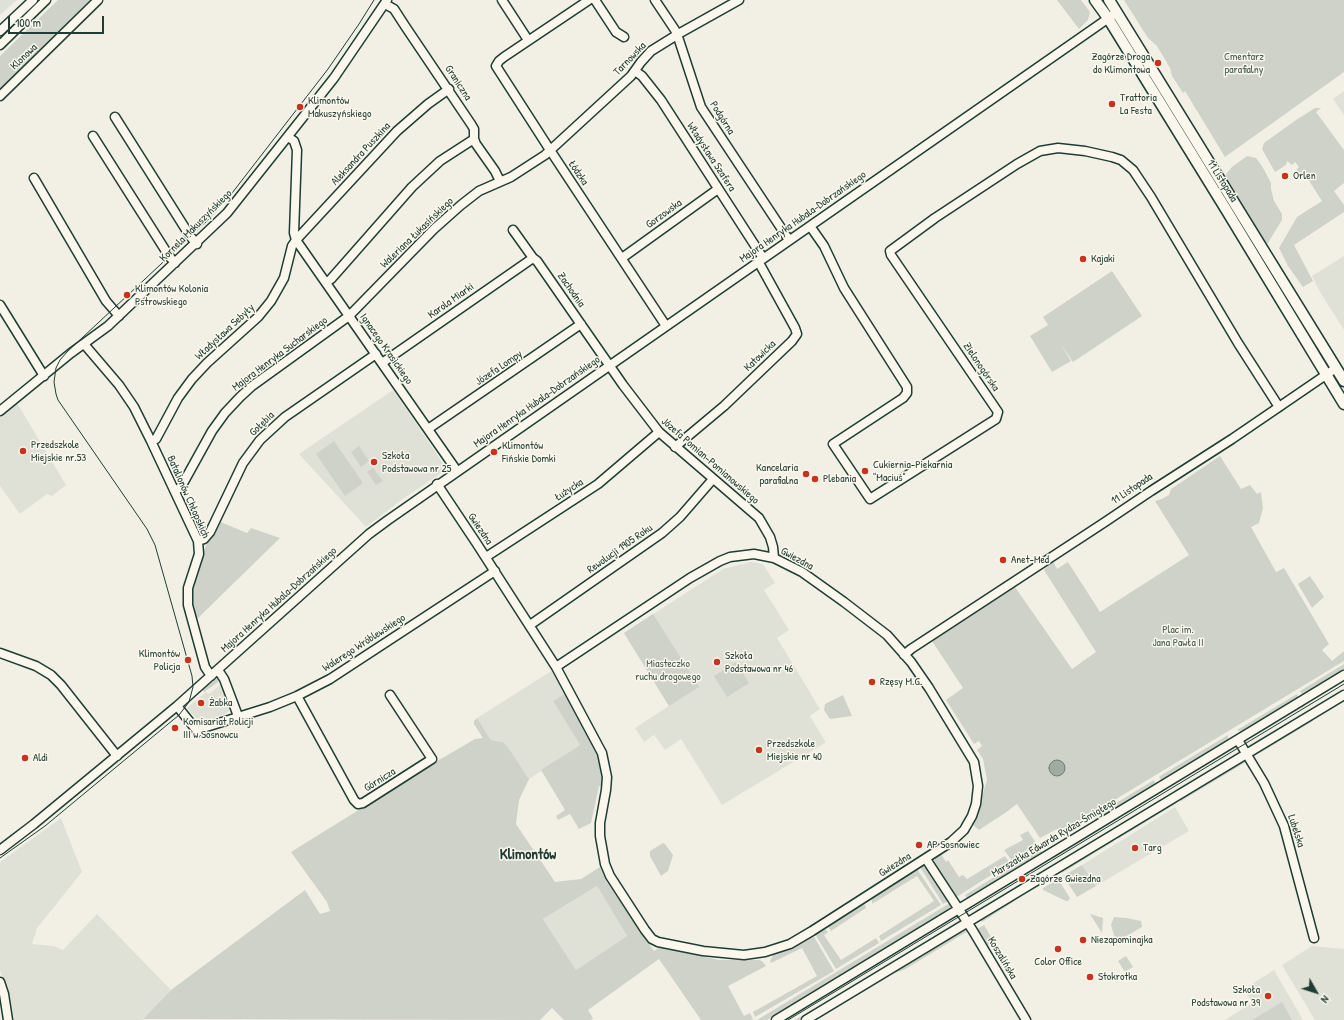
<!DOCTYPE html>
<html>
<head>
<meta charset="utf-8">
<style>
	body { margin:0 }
	#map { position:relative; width:1344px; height:1020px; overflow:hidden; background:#f2f0e5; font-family:"Patrick Hand",sans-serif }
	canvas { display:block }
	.north { position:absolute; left:1296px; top:972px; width:40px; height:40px; -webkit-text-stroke:3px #fbf7ec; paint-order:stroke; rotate:129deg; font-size:11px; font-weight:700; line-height:16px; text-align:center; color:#1f3d34 }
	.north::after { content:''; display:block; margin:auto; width:14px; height:18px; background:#1f3d34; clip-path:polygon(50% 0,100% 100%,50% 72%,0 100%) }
	.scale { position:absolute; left:8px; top:16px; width:96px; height:18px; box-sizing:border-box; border:2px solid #1f3d34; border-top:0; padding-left:5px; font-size:12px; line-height:14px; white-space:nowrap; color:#1f3d34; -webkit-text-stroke:3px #fbf7ec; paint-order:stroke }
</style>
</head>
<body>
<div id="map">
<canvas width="1344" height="1020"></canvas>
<div class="north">N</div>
<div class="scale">100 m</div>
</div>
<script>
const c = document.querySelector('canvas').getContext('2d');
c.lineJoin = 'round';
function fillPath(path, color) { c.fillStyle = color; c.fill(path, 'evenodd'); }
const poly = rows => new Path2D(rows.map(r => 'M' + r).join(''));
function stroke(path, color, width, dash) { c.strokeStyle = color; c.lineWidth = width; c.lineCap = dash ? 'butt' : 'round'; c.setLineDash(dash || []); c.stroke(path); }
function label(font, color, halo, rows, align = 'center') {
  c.font = font + ' "Patrick Hand",sans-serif'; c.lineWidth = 3; c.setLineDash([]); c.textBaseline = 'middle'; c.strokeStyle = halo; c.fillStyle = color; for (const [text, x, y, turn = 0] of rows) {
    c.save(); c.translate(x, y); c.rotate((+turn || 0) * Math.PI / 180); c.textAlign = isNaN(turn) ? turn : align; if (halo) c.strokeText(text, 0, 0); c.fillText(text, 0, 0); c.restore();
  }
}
fillPath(poly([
	[0,0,17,0,0,15],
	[1344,91,1344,115,1333,99],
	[1344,256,1344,330,1320,292,1312,276],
	[393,390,447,469,400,501,366,527,299,454],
	[17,403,66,485,52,496,47,494,20,514,0,486,0,417],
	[751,562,763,564,775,583,764,590,789,630,777,638,820,709,810,716,825,741,825,743,722,805,681,739,665,750,654,735,644,742,635,728,669,706,624,633,723,569],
	[553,670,566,693,553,701,580,745,529,779,508,747,503,742,491,740,477,718],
	[220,685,228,703,229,711,225,714,200,723,187,708,206,692,209,694],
	[1175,807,1189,831,1096,886,1082,865],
	[61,818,82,872,37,928,32,944,54,946,63,950,97,914,171,990,143,1019,143,1020,13,1020,9,1000,0,970,0,862],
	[597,886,627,936,576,970,543,919],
	[1312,946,1344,949,1344,1020,1315,1020,1282,965],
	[1274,970,1303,1020,1225,1020,1252,1003,1244,989]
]), '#e0e1d6');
fillPath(poly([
	[58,0,94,0,0,89,0,56],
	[1057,0,1081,0,1090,12,1088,20,1079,29],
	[1124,0,1344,0,1344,72,1225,157,1185,91,1183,93,1172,76,1170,68,1157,46,1148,38],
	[1315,108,1321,108,1316,112,1344,150,1344,183,1334,191,1344,205,1344,212,1294,245,1313,281,1303,287,1288,266,1279,248,1297,217,1322,201,1304,173,1299,175,1296,170,1299,167,1295,162,1292,165,1287,161,1286,165,1275,172,1262,149,1264,143,1296,120],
	[1247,156,1256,158,1262,166,1271,183,1271,189,1274,201,1282,214,1282,220,1266,246,1225,181,1226,174,1232,167],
	[1112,271,1142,316,1073,362,1060,343,1071,361,1052,372,1030,336,1048,325,1043,317],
	[334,441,363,483,345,496,316,454],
	[359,446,369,461,361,467,351,452],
	[1220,456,1241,489,1250,485,1257,494,1261,492,1263,508,1259,523,1251,527,1276,572,1284,568,1329,644,1322,650,1332,661,1344,651,1344,661,1060,833,1057,829,1040,838,1017,804,1005,813,979,830,973,825,987,780,983,759,977,750,982,746,979,741,974,744,946,700,963,688,932,641,1015,587,1072,669,1096,652,1044,570,1053,561,1057,569,1068,562,1100,612,1189,555,1155,501,1162,499,1169,495,1171,489],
	[373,468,383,481,376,485,367,472],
	[218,521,247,533,251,528,280,538,196,620,194,616,191,598,193,580,202,554],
	[1310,576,1324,597,1312,608,1298,584],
	[653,614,699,687,669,706,624,633],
	[736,662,749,683,727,697,714,676],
	[1344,664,1344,671,1303,696,1300,691],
	[215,677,218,677,220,679,217,683,204,692,202,689],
	[566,693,598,754,602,772,603,786,599,786,591,823,579,829,570,814,558,820,556,816,565,810,541,770,580,745,553,701],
	[1297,694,1299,698,1244,732,1239,731,1237,730],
	[843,695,852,716,830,719,824,710,825,704],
	[1303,704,1305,706,1243,743,1244,740],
	[1307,711,1308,713,1249,748,1246,747],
	[477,718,491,740,503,742,508,747,529,779,519,800,516,824,555,882,581,879,600,867,606,881,654,951,660,947,719,960,759,960,762,961,766,966,728,986,744,1016,750,1013,753,1019,751,1020,701,1020,659,959,588,1010,593,1018,591,1020,564,1020,552,1008,540,1020,143,1019,171,990,305,890,320,914,330,911,327,902,291,852,439,760,475,739,483,738,474,724,474,721],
	[597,886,627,936,576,970,543,919],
	[1311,718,1313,721,1253,757,1255,753],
	[1228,735,1228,740,1226,743,1164,780,1161,780,1159,777,1160,776],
	[1234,746,1237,747,1172,786,1171,784],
	[1239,752,1239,754,1176,792,1175,790],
	[1242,761,1246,762,1181,801,1180,798],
	[1154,780,1155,783,1154,786,1108,814,1095,820,1093,817],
	[1167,786,1168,788,1053,859,1052,857],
	[1171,793,1172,795,1087,846,1086,845],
	[1176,801,1177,803,1118,839,1117,836],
	[1028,831,1038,846,1013,862,1004,850,1023,840,1020,835],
	[1113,838,1114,841,1062,873,1060,870],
	[663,843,665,844,673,855,668,871,661,876,650,856,650,851],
	[1040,849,1043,854,967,899,965,895],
	[941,854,946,862,948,860,959,877,963,875,967,879,1005,856,1010,863,955,898,934,863,935,858],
	[922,865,929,869,949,901,943,904,920,867],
	[1082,865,1096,886,1077,897,1063,876],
	[1050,866,1051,868,977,913,975,911],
	[917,869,941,905,881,941,879,936,934,901,917,876,872,904,872,898],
	[1058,879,1070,898,1068,901,1066,901,1043,890,1043,888],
	[1016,900,982,922,980,919,1003,905],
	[950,903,950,908,947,911,767,1020,757,1020],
	[862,904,865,905,866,908,831,931,828,926],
	[1090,914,1103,918,1102,933],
	[1114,917,1126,918,1141,921,1142,927,1116,942,1111,925],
	[962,919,960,923,800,1020,795,1020,812,1010,812,1011],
	[984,925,993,940,993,942,989,945,985,944,976,930],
	[824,928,828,932,824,935,841,960,876,938,879,943,836,969,815,934],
	[962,930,968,931,904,970,890,974],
	[813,935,834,971,755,1017,753,1012,817,976,802,948,771,963,770,961,773,955],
	[1126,956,1133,967,1125,972,1118,961],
	[1282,1002,1292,1020,1252,1020]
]), '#cfd2c8');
const water = poly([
	'1049 768a8 8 0 1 1 16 0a8 8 0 1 1-16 0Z'
]);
fillPath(water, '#a2aba1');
stroke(water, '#6e7f75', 1);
const minor = poly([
	[502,0,528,40],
	[589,0,504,57,499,61,496,66,550,150,666,326],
	[595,0,616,32,624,37],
	[655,0,675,30,679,40,701,107,789,240],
	[385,4,394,9,405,26,471,124,474,129,474,139,476,144,495,171,500,181],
	[0,31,33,0],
	[0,45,46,0],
	[635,71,642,76,661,100,763,258],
	[449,89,428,104,397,131,296,240,457,471],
	[0,96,98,0],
	[115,117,190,236,197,244],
	[93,136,169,256,175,263],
	[34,178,106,301,119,316],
	[810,226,824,246,844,288,907,387,907,393,903,398,833,444,870,499,996,419,998,412,891,255,890,251,935,218,1017,164,1040,151,1058,148,1085,151,1112,157,1121,160,1133,170,1151,197,1238,343,1279,407],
	[513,230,533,258,537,261,623,385,659,432,759,518,770,537,773,547,774,558],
	[622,258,718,189],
	[326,283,331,279,412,187,440,161,474,139],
	[0,305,44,376],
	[84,344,119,385,134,407,151,441,198,541,199,554,188,588,188,605,205,667,211,676],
	[382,363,533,258],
	[0,411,71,353,108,326,227,213,334,78,387,0],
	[428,429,581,324],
	[151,441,156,439,178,398,192,379,207,363,258,317,271,301,284,278,292,246,296,240,294,233,297,150,294,141,288,137],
	[675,447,724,406,792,341,797,334,795,328,758,261],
	[437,484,477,544,556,667,602,753,607,777,606,790,600,823,600,836,605,864,610,876,645,930,652,939,658,942,703,951,744,955,765,952,790,944,812,931,951,842,964,830,972,816,976,804,978,786,974,762,929,688,911,662,887,635,844,602,802,572,774,558,754,554,730,557,720,561,690,578,556,667],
	[175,491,181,487,212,431,225,413,240,397,252,386,349,316,434,229,461,205,479,191,511,177,545,155,631,76,641,62,651,51,680,33,739,0],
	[198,541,204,539,210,532,243,463,260,440,285,417,376,354],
	[486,557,598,484,659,432],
	[530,625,662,533,680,517,713,479],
	[0,653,36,666,51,675,61,685,117,756],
	[904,655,911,649,1105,522,1151,491,1232,439,1336,368],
	[218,670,224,679,238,716],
	[297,696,354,800,358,804,363,803,432,759,390,695],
	[177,706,198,732,203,728,270,707,297,696,330,679,495,571],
	[1238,740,1264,783,1284,826,1314,938],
	[0,850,34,824,177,706,369,534,388,520,1113,15],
	[926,859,973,931,1026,1020],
	[0,982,4,994,8,1020],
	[776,1020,1344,675],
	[806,1020,1344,695]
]);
const major = poly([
	[1095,0,1108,18,1227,211,1344,404],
	[1109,0,1344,381]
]);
stroke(minor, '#1f3d34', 11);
stroke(major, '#1f3d34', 13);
stroke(minor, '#fbf7ec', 8);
stroke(major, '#fbf7ec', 10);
stroke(poly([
	[0,858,45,826,179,715,189,702,193,687,192,676,155,545,147,529,58,400,56,394,54,382,56,368,60,360,67,352,207,221,229,197,328,69,359,24,374,0],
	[788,1020,1344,684]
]), '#1f3d34', 1);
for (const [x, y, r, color] of [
	[1158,63,4,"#c8321e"],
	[1112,104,4,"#c8321e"],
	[300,107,4,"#c8321e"],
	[1285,176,4,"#c8321e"],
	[1083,259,4,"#c8321e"],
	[127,295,4,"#c8321e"],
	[23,451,4,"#c8321e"],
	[494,452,4,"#c8321e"],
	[374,462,4,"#c8321e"],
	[865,471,4,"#c8321e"],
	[806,474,4,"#c8321e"],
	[815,479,4,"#c8321e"],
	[1003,560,4,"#c8321e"],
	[188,660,4,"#c8321e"],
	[717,662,4,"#c8321e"],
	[872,682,4,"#c8321e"],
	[201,703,4,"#c8321e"],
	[175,728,4,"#c8321e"],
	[759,750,4,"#c8321e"],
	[25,758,4,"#c8321e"],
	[919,845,4,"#c8321e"],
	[1135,848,4,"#c8321e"],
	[1022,879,4,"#c8321e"],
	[1083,940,4,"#c8321e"],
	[1058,949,4,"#c8321e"],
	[1090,977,4,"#c8321e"],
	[1268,996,4,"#c8321e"]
]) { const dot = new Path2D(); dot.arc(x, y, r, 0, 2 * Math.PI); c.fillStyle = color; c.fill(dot); stroke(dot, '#fbf7ec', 1.5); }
label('11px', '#1f3d34', '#fbf7ec', [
	["Klonowa",24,57,-44],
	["Tarnowska",630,59,-46],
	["Graniczna",458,83,57],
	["Podgórna",722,118,58],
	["Aleksandra Puszkina",361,154,-47],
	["Władysława Szafera",711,157,57],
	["Łódzka",578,173,56],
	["11 Listopada",1222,181,58],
	["Gorzowska",664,214,-36],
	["Majora Henryka Hubala-Dobrzańskiego",803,217,-35],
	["Kornela Makuszyńskiego",196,226,-45],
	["Waleriana Łukasińskiego",417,233,-44],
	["Zachodnia",571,290,55],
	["Karola Miarki",451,301,-35],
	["Władysława Sebyły",225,332,-43],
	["Ignacego Krasickiego",386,349,55],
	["Majora Henryka Sucharskiego",280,354,-37],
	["Katowicka",760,356,-44],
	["Zielonogórska",981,367,56],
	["Józefa Lompy",499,368,-34],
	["Majora Henryka Hubala-Dobrzańskiego",537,402,-35],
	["Gołębia",262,424,-44],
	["Józefa Pomian-Pomianowskiego",710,461,41],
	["11 Listopada",1132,489,-34],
	["Łużycka",569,490,-33],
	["Batalionów Chłopskich",188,497,66],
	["Gwiezdna",480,529,56],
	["Rewolucji 1905 Roku",620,549,-35],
	["Gwiezdna",797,559,29],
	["Majora Henryka Hubala-Dobrzańskiego",279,600,-42],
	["Walerego Wróblewskiego",364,643,-33],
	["Górnicza",380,780,-32],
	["Lubelska",1296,831,72],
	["Marszałka Edwarda Rydza-Śmigłego",1054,838,-31],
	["Gwiezdna",895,865,-32],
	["Koszalińska",1002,958,59]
]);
label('11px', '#1f3d34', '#fbf7ec', [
	["Zagórze Droga",1150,57,"right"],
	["do Klimontowa",1150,70,"right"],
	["Trattoria",1120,98],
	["La Festa",1120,111],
	["Klimontów",308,101],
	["Makuszyńskiego",308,114],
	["Orlen",1293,176],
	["Kajaki",1091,259],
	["Klimontów Kolonia",135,289],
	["Pstrowskiego",135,302],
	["Przedszkole",31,445],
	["Miejskie nr.53",31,458],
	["Klimontów",502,446],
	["Fińskie Domki",502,459],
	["Szkoła",382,456],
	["Podstawowa nr 25",382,469],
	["Cukiernia-Piekarnia",873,465],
	["\"Maciuś\"",873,478],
	["Kancelaria",798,468,"right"],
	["parafialna",798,481,"right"],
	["Plebania",823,479],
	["Anet-Med",1011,560],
	["Klimontów",180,654,"right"],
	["Policja",180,667,"right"],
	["Szkoła",725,656],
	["Podstawowa nr 46",725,669],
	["Rzęsy M.G.",880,682],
	["Żabka",209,703],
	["Komisariat Policji",183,722],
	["III w Sosnowcu",183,735],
	["Przedszkole",767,744],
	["Miejskie nr 40",767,757],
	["Aldi",33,758],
	["AP Sosnowiec",927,845],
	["Targ",1143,848],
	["Zagórze Gwiezdna",1030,879],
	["Niezapominajka",1091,940],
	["Color Office",1058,962,"center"],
	["Stokrotka",1098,977],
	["Szkoła",1260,990,"right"],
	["Podstawowa nr 39",1260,1003,"right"]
], 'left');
label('11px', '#425b52', '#fbf7ec', [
	["Cmentarz",1244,57],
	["parafialny",1244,70],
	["Plac im.",1178,630],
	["Jana Pawła II",1178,643],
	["Miasteczko",668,664],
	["ruchu drogowego",668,677]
]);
label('bold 15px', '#1f3d34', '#fbf7ec', [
	["Klimontów",528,855]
]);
</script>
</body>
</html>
